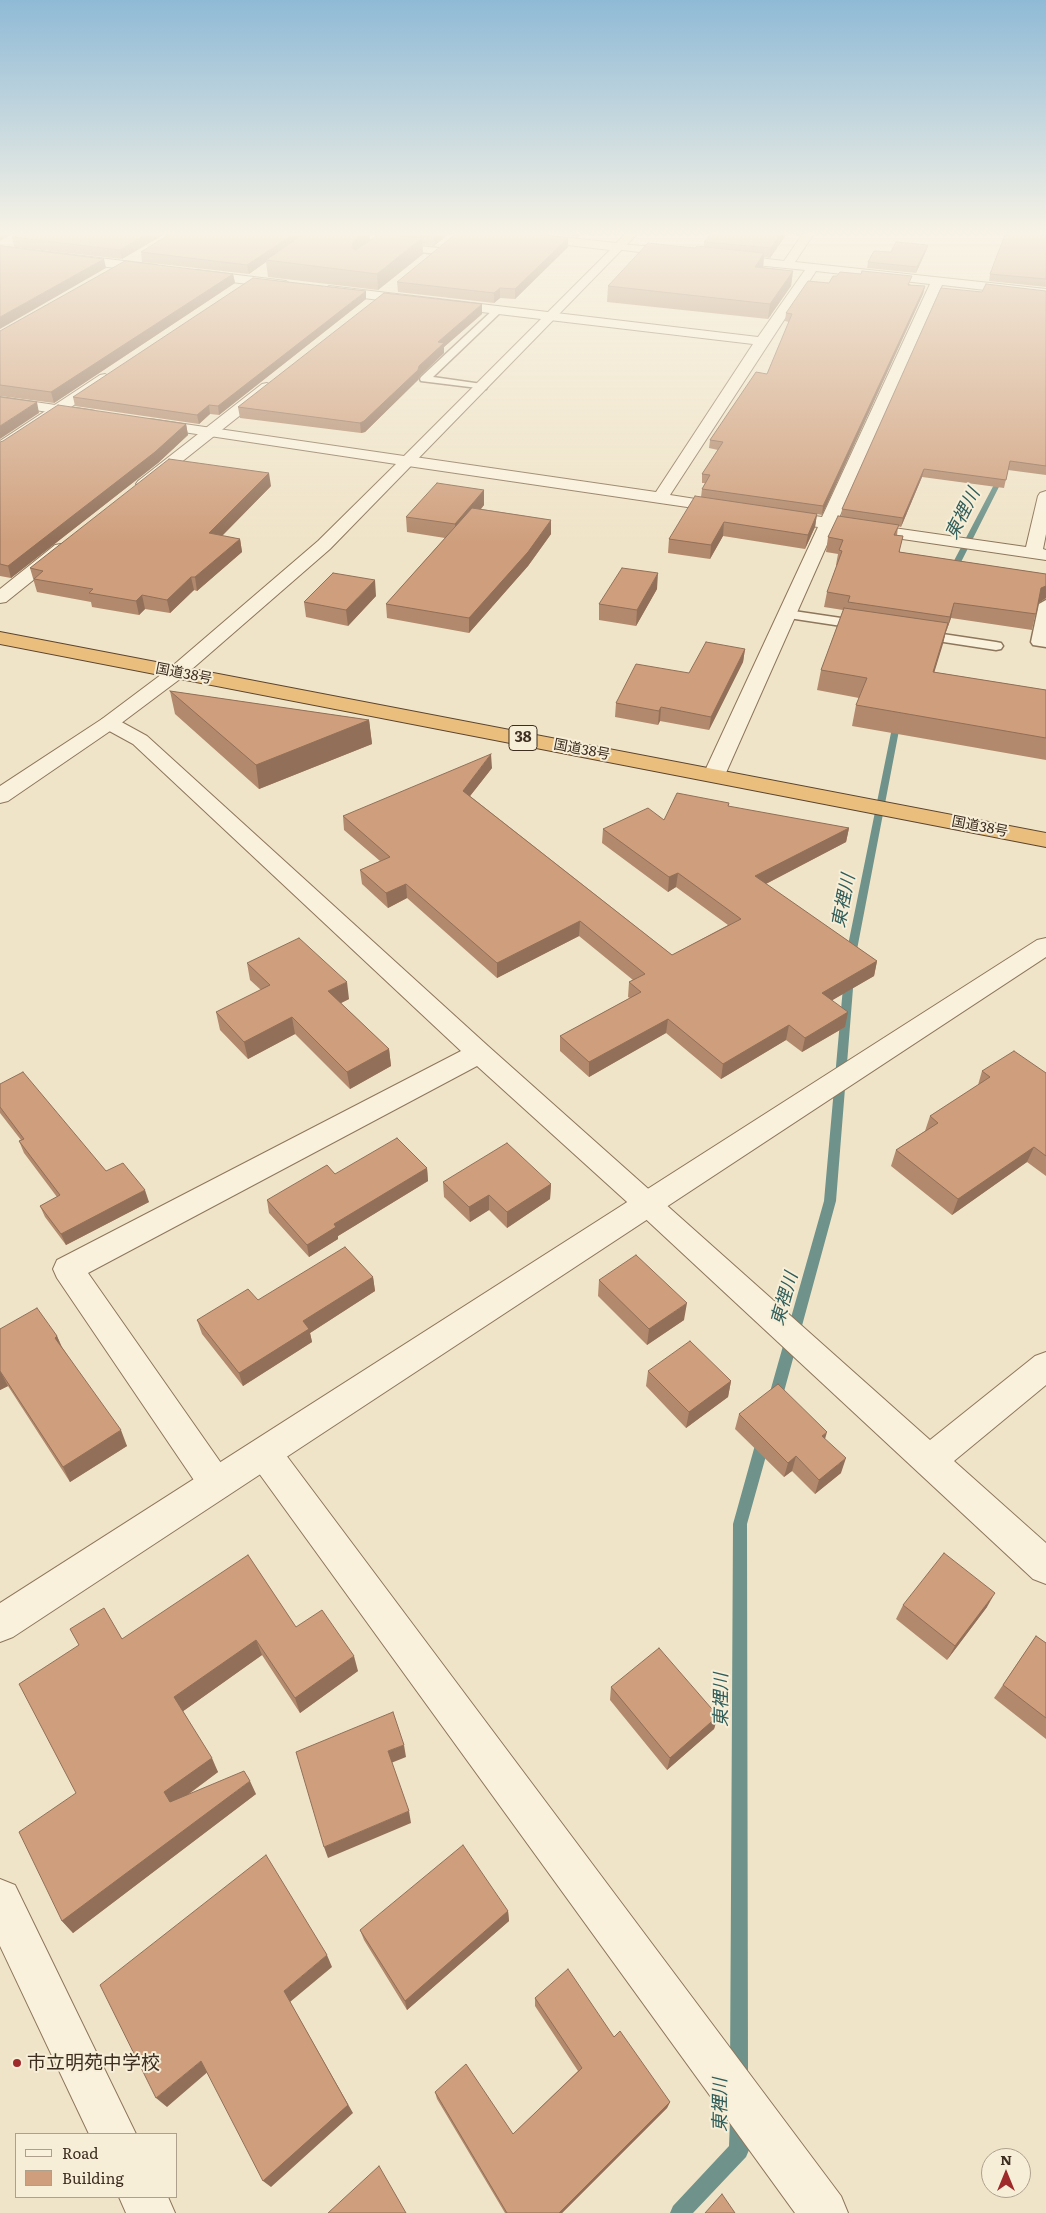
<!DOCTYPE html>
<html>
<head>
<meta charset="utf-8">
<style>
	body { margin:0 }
	#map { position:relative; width:1046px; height:2213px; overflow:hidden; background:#f0e4c8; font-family:Literata,serif }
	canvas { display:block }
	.legend { position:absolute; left:15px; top:2133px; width:162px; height:65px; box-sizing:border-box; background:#f7eed8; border:1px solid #ada18e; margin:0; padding:6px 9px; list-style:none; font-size:15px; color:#3d2e20 }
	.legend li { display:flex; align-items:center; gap:10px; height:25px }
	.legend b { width:25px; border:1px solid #ada18e }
	.north { position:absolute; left:981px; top:2148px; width:50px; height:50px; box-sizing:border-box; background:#f7eed8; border:1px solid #ada18e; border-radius:50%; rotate:0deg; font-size:14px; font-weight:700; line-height:20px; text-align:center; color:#3d2e20 }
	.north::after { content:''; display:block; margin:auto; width:18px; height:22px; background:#9e2a2b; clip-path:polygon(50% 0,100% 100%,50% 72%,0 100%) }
</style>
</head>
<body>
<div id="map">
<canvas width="1046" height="2213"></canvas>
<ul class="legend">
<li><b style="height:6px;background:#faf1dc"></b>Road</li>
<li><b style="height:14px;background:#cf9f7d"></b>Building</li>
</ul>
<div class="north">N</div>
</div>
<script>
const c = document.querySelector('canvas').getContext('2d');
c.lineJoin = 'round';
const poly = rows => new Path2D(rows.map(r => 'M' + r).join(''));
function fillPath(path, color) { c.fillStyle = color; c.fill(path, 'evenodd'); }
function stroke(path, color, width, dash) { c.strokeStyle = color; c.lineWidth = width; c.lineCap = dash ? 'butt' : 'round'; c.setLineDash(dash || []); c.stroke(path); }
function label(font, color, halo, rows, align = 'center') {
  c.font = font + ' Literata,"Noto Sans JP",serif'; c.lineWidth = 4; c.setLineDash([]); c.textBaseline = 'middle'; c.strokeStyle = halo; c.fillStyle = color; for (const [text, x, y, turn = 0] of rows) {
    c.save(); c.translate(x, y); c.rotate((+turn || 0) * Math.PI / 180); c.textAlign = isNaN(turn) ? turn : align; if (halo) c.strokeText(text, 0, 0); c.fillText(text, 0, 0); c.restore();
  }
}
fillPath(poly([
	[1002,473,1005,475,955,574,948,576,947,574,999,475,1002,473],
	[894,718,897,718,901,720,855,960,850,963,845,960,894,718],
	[849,973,854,976,836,1201,782,1399,780,1403,775,1405,770,1403,768,1399,824,1201,844,976,849,973],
	[764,1432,769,1434,771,1438,747,1524,748,2074,746,2081,739,2083,732,2081,730,2074,733,1524,757,1438,759,1434,764,1432],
	[739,2111,746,2113,748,2120,749,2150,746,2157,693,2213,670,2213,673,2206,729,2146,730,2120,732,2113,739,2111]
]), '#6f938a');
const service = poly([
	[395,244,438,248,443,251,438,254,392,249,391,247,395,244],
	[498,307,501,308,501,312,433,377,482,384,487,387,486,389,421,381,420,379,421,377,495,308,498,307],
	[1046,600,1046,647,1033,645,1031,642,1039,604,1046,600],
	[787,610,868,622,875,626,868,630,782,617,780,614,787,610],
	[916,630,996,642,1001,643,1003,646,1001,649,996,650,911,637,909,634,916,630]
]);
const minor = poly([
	[804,232,815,232,795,262,1046,289,1046,297,942,285,838,520,1026,547,1038,496,1040,493,1046,491,1046,534,1043,549,1046,550,1046,560,834,529,725,775,722,780,714,781,706,780,703,775,818,527,778,521,772,520,770,516,772,512,778,511,822,517,930,284,816,271,670,495,734,505,736,508,734,511,728,513,408,466,402,464,400,461,402,458,408,456,656,492,753,344,329,294,323,290,329,286,758,337,805,270,727,262,721,258,727,254,784,261,804,232],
	[619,244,679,249,685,253,679,257,615,249,613,247,615,245,619,244],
	[0,246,157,265,163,269,157,273,0,254,0,246],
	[197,270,286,281,292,285,286,289,193,277,191,274,197,270],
	[105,374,112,378,110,381,5,451,0,453,0,441,100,375,105,374],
	[267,383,274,387,272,390,150,487,138,487,136,484,138,481,262,384,267,383],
	[61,544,67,545,70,549,67,553,6,602,0,603,0,589,55,545,61,544],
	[109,717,116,719,147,736,488,1046,930,1440,1035,1356,1046,1352,1046,1385,954,1461,1046,1543,1046,1584,1033,1579,637,1211,477,1066,88,1273,228,1473,233,1484,228,1495,216,1500,204,1495,57,1278,53,1269,57,1260,461,1051,133,744,102,727,99,723,102,719,109,717],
	[265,1439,277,1443,841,2196,848,2213,795,2213,253,1465,248,1454,253,1443,265,1439],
	[0,1879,15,1885,136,2134,89,2134,0,1946,0,1879],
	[119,2197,168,2197,175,2213,126,2213,119,2197]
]);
const tertiary = poly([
	[476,232,516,232,616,243,627,232,639,232,330,549,184,676,116,727,8,801,0,803,0,786,102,719,170,668,318,541,396,464,150,427,145,426,143,423,145,420,150,419,404,456,610,250,481,235,476,232],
	[0,397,90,410,95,411,97,414,95,417,90,418,0,405,0,397],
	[1046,938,1046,957,13,1637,0,1642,0,1603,1037,940,1046,938]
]);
const trunk = poly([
	[0,632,1046,833,1046,847,0,644,0,632]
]);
stroke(service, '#8d765c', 3);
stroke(minor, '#8d765c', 2);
stroke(tertiary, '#8d765c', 2);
stroke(trunk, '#5b4430', 2);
fillPath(service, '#faf1dc');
fillPath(minor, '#faf1dc');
fillPath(tertiary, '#faf1dc');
fillPath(trunk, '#eabe7c');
fillPath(poly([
	[20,232,168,232,122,259,14,247,12,237],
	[173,232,451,232,434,246,423,245,423,254,378,290,268,277,266,262,249,274,142,262,141,252],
	[370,235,377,236,370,240],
	[536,232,582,232,578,237],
	[712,232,788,232,770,258,764,257,763,267,793,271,791,286,768,319,607,302,608,286,695,248,704,246,704,242],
	[1046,232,1046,287,989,281,990,274],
	[568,238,568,247,515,299,500,298,494,303,398,292,397,282],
	[928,245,926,251,916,273,867,268,868,262,891,252],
	[233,274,235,283,54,403,0,396,0,331],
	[829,283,911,284,910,285,925,286,923,294,822,515,817,514,815,527,805,549,723,536,710,559,668,553,669,539,701,497,702,489,705,483,702,483,702,474,718,450,709,448,710,440,767,374,789,322,785,321,786,313],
	[1046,291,1046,475,1008,470,1004,488,922,477,901,527,898,526,897,536,900,552,1046,574,1046,598,1038,603,1032,630,951,618,946,632,934,672,1046,690,1046,760,852,726,856,705,859,698,817,690,821,670,843,610,824,607,827,592,837,565,836,565,838,554,826,552,828,537,841,517,842,509,982,292],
	[366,299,219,415,210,414,199,424,75,406,73,397],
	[482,314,444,347,444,353,420,376,418,380,365,432,361,433,240,418,238,407],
	[186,424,188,435,158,463,11,578,0,576,0,442],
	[271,486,222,536,240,539,242,552,197,591,194,590,170,613,145,609,139,615,92,607,91,602,37,592,30,568],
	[484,490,484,505,481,509,551,520,551,534,528,566,469,633,387,618,386,604,445,538,407,532,406,517],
	[657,589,636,626,599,620,599,604],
	[376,596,348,626,306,617,304,602],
	[745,649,743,662,709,730,660,721,658,725,615,717,616,703,689,673],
	[170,691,369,720,372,744,259,789,175,714],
	[492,768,470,796,672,955,728,925,676,887,668,892,602,843,603,829,664,820,729,807,849,828,846,842,766,884,877,961,874,976,832,1000,845,1027,802,1052,786,1040,721,1079,666,1033,589,1077,560,1051,560,1036,630,998,628,997,629,982,633,980,579,936,497,978,407,898,388,908,362,884,360,870,380,861,344,830,343,816],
	[247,963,349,999,341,1003,389,1049,391,1066,350,1089,295,1034,248,1059,220,1030,216,1012,261,990,250,980],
	[982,1071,1046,1073,1046,1176,1027,1162,952,1215,891,1166,896,1150,925,1131,930,1116,978,1085],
	[0,1084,106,1171,149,1202,66,1245,45,1217,40,1206,57,1197,24,1153,19,1141,21,1140,0,1113],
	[427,1168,428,1181,338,1236,338,1239,309,1257,269,1213,267,1200],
	[443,1182,551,1184,550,1199,507,1228,489,1210,470,1222,444,1197],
	[373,1277,375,1291,310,1333,312,1342,243,1386,202,1334,197,1320,258,1300],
	[599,1280,684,1320,647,1345,598,1296],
	[0,1329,57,1336,62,1347,127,1446,70,1482,8,1386,0,1390],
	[648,1371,731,1381,728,1397,686,1428,646,1386],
	[739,1414,825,1439,841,1473,815,1494,792,1471,784,1477,735,1429],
	[903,1605,987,1607,947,1660,896,1619],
	[296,1627,358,1671,300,1713,262,1655,183,1711,218,1772,189,1794,256,1794,73,1933,62,1921,76,1793,122,1639],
	[1036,1636,1046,1643,1046,1739,994,1698],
	[611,1687,718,1716,714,1729,667,1770,610,1700],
	[508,1911,509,1921,407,2010,364,1940,360,1930],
	[535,1998,614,2037,670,2102,667,2108,562,2213,505,2213,437,2099,435,2092,513,2134,578,2071,535,2006]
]), '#b2896c');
fillPath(poly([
	[0,232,15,232,0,241],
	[150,232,168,232,122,259,120,250],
	[297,232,312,232,266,260,266,262,249,274,247,265],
	[364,232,369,232,370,244,353,264,353,242],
	[439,232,451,232,434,246,433,236],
	[578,232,582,232,578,237],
	[782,232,788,232,770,258,771,248],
	[422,238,423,254,378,290,377,274],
	[568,238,568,247,515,299,515,289],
	[928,245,926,251,916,273,917,267],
	[764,253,763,268,755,267],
	[104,259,106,268,0,329,0,317],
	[793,271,791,286,768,319,770,304],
	[233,274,235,283,54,403,51,392],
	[925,286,923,294,822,515,823,506],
	[500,288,500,298,494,303,494,293],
	[366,291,366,299,219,415,218,406],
	[482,304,482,314,444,347,444,353,420,376,418,380,365,432,361,433,360,423,419,366,438,342],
	[37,402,39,413,0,439,0,426],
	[209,405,210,414,199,424,197,415],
	[186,424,188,435,158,463,11,578,8,566],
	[924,469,922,477,901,527,903,518],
	[269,473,271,486,211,547,209,533],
	[484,490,484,505,456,539,455,524],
	[817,514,815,527,805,549,808,535],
	[551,520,551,534,528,566,469,633,469,618],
	[724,522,723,536,710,559,711,545],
	[240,539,242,552,197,591,195,577],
	[658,573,657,589,636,626,637,610],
	[191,577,194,590,170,613,167,600],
	[375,580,376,596,348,626,346,610],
	[1046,586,1046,598,1037,604,1041,588],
	[142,595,145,609,139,615,136,601],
	[954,603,951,618,946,632,950,617],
	[948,623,943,644,928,693,933,672],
	[745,649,743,662,709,730,711,717],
	[661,707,660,721,658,725,659,711],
	[369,720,372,744,259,789,256,765],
	[491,754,492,768,463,805,463,791],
	[849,828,846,842,752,891,755,876],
	[678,873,676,887,668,892,669,877],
	[406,884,407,898,388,908,386,893],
	[580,921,579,936,497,978,497,963],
	[877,961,874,976,819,1008,822,993],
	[347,982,349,999,331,1008,328,991],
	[848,1012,845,1027,802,1052,805,1038],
	[292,1017,295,1034,248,1059,244,1042],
	[668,1019,666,1033,589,1077,589,1062],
	[789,1025,786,1040,721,1079,723,1064],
	[389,1049,391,1066,350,1089,347,1072],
	[1034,1147,1027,1162,952,1215,958,1199],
	[427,1168,428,1181,338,1236,338,1239,309,1257,307,1245,334,1224],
	[551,1184,550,1199,507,1228,507,1212],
	[145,1190,149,1202,66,1245,61,1234],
	[489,1195,489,1210,470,1222,469,1207],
	[373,1277,375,1291,310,1333,312,1342,243,1386,239,1373,303,1321],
	[687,1303,684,1320,647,1345,649,1329],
	[57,1336,64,1353,55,1338],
	[0,1371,8,1386,0,1390],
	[731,1381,728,1397,686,1428,689,1412],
	[121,1430,127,1446,70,1482,63,1467],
	[827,1432,823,1446,822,1436],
	[796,1456,792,1471,784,1477,788,1463],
	[846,1458,841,1473,815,1494,819,1480],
	[995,1593,987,1607,947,1660,955,1646],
	[256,1640,262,1655,182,1712,174,1697],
	[354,1656,358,1671,300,1713,295,1698],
	[718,1716,714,1729,667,1770,670,1758],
	[404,1745,406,1757,391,1763,388,1751],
	[212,1758,218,1772,172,1806,164,1792],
	[250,1781,256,1794,73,1933,62,1921],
	[409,1811,411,1823,328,1858,324,1847],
	[508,1911,509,1921,407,2010,405,2001],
	[327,1955,332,1967,290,2002,353,2113,271,2187,263,2181,284,1991],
	[201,2061,210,2070,167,2107,156,2098],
	[670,2102,667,2108,562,2213,559,2213]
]), '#916f58');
const building = poly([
	[20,232,150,232,120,250,12,237,20,232],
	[173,232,297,232,247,265,141,252,173,232],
	[307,232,364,232,353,242,352,248,356,250,379,234,422,238,377,274,266,260,307,232],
	[390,232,439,232,433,236,390,232],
	[458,232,521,232,568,238,515,289,500,288,494,293,397,282,458,232],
	[712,232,782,232,771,248,704,242,712,232],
	[1006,232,1046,232,1046,279,990,274,1006,232],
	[896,242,928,245,917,267,868,262,874,251,891,252,896,242],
	[648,243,695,248,697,246,764,253,755,267,793,271,770,304,608,286,648,243],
	[0,246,104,259,0,317,0,246],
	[125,261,233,274,51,392,0,385,0,331,125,261],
	[862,271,912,276,908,285,925,286,823,506,702,489,710,475,702,474,723,442,710,440,756,372,767,374,792,314,786,313,808,281,829,283,833,276,837,276,840,272,861,274,862,271],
	[253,278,366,291,218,406,209,405,197,415,73,397,253,278],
	[986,284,1046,291,1046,466,1010,461,1006,480,924,469,903,518,842,509,941,288,982,292,986,284],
	[384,293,482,304,438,342,444,343,419,366,418,370,364,421,360,423,238,407,384,293],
	[0,397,37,402,0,426,0,397],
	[58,405,186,424,155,452,8,566,0,564,0,442,3,441,58,405],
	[169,459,269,473,209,533,240,539,195,577,191,577,167,600,142,595,136,601,89,593,93,589,34,579,43,571,30,568,169,459],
	[437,483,484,490,455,524,406,517,437,483],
	[695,496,817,514,808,535,724,522,711,545,669,539,695,496],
	[472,508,551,520,528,552,469,618,386,604,472,508],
	[838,516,899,525,894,535,903,536,899,552,1046,574,1046,586,1041,588,1036,614,954,603,950,617,848,602,850,596,827,592,842,551,839,550,843,540,828,537,838,516],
	[622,568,658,573,637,610,599,604,622,568],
	[333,573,375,580,346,610,304,602,333,573],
	[844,608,948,623,933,672,1046,690,1046,738,856,705,867,678,821,670,844,608],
	[706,642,745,649,711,717,661,707,659,711,616,703,636,664,689,673,706,642],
	[170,691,369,720,256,765,170,691],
	[491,754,463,791,672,955,741,919,678,873,669,877,603,829,648,808,664,820,677,793,729,803,728,806,849,828,755,876,877,961,822,993,848,1012,805,1038,789,1025,723,1064,668,1019,589,1062,560,1036,641,992,629,982,645,974,580,921,497,963,406,884,386,893,360,870,390,857,343,816,491,754],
	[299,938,347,982,328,991,389,1049,347,1072,292,1017,244,1042,216,1012,270,985,247,963,299,938],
	[1014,1051,1046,1073,1046,1156,1034,1147,958,1199,896,1150,938,1123,930,1116,990,1077,982,1071,1014,1051],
	[23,1072,106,1171,123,1163,145,1190,61,1234,40,1206,60,1195,19,1141,24,1139,0,1107,0,1084,23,1072],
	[397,1138,427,1168,334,1224,336,1227,307,1245,267,1200,327,1165,335,1174,397,1138],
	[507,1143,551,1184,507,1212,489,1195,469,1207,443,1182,507,1143],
	[345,1247,373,1277,303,1321,309,1329,239,1373,197,1320,248,1289,258,1300,345,1247],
	[636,1255,687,1303,649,1329,599,1280,636,1255],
	[37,1308,57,1336,55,1338,121,1430,63,1467,0,1371,0,1329,37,1308],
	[690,1341,731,1381,689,1412,648,1371,690,1341],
	[778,1384,827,1432,822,1436,846,1458,819,1480,796,1456,788,1463,739,1414,778,1384],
	[944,1553,995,1593,955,1646,903,1605,944,1553],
	[248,1555,296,1627,322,1610,354,1656,295,1698,256,1640,174,1697,212,1758,164,1792,170,1802,244,1771,250,1781,62,1921,19,1832,76,1793,19,1684,79,1645,70,1629,104,1608,122,1639,248,1555],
	[1036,1636,1046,1643,1046,1718,1003,1685,1036,1636],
	[659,1648,718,1716,670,1758,611,1687,659,1648],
	[393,1712,404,1745,388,1751,409,1811,324,1847,296,1752,393,1712],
	[463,1845,508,1911,405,2001,360,1930,463,1845],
	[266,1855,327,1955,284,1991,348,2105,263,2181,201,2061,156,2098,100,1985,266,1855],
	[568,1969,614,2037,620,2031,670,2102,559,2213,507,2213,435,2092,466,2064,513,2134,582,2068,535,1998,568,1969],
	[379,2166,406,2213,328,2213,379,2166],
	[722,2194,735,2213,705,2213,722,2194]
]);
fillPath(building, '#cf9f7d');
stroke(building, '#916f58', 1);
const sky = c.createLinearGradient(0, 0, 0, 542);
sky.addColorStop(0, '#8fbad6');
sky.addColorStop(0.43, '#f8f3e6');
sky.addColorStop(1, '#f8f3e600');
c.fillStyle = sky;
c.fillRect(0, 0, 1046, 542);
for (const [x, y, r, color] of [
	[17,2063,5,"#9e2a2b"]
]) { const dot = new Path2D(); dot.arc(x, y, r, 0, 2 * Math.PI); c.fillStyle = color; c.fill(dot); stroke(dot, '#f7eed8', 2); }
label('14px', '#3d2e20', '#f7eed8', [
	["国道38号",184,674,11],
	["国道38号",582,750,11],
	["国道38号",980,827,11]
]);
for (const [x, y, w] of [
	[523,738,28]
]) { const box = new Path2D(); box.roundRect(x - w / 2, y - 12.5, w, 25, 4); c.fillStyle = '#f7eed8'; c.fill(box); stroke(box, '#3d2e20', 1); }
label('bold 15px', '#3d2e20', null, [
	["38",523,738]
]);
label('italic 18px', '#2f5d5a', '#f7eed8', [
	["東裡川",963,514,-63],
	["東裡川",844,901,-79],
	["東裡川",785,1299,-74],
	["東裡川",722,1700,-90],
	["東裡川",721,2105,-90]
]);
label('19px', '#3d2e20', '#f7eed8', [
	["市立明苑中学校",27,2063]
], 'left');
</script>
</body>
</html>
